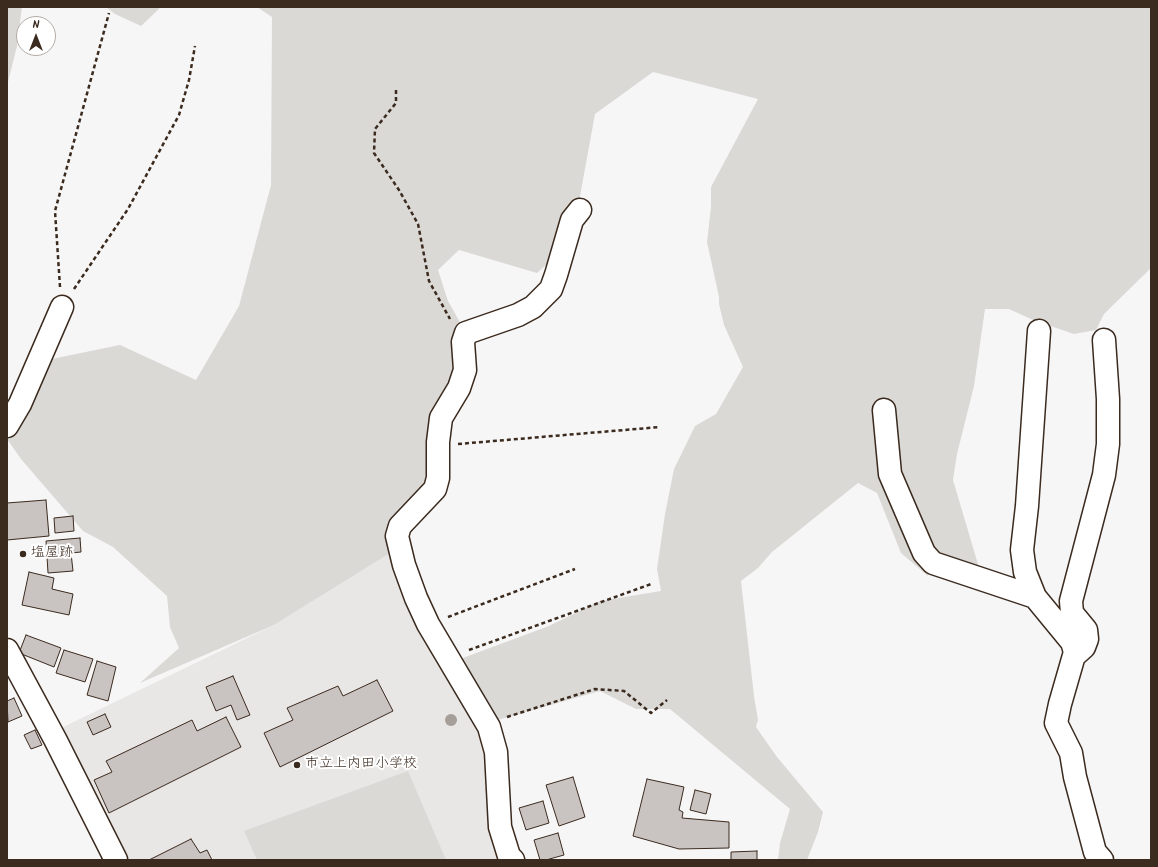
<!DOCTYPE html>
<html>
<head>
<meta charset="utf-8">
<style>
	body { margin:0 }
	#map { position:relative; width:1158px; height:867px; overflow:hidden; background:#f7f6f6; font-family:Kalam,sans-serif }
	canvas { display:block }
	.frame { position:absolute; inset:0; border:8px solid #3b2a1e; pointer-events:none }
	.north { position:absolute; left:16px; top:16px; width:40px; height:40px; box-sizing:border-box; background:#fff; border:1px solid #b1aaa5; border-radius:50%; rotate:0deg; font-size:11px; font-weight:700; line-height:16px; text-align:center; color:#3b2a1e }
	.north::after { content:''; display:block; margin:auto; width:14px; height:18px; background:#3b2a1e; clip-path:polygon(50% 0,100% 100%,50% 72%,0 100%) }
</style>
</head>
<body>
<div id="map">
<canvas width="1158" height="867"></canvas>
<div class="frame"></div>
<div class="north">N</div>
</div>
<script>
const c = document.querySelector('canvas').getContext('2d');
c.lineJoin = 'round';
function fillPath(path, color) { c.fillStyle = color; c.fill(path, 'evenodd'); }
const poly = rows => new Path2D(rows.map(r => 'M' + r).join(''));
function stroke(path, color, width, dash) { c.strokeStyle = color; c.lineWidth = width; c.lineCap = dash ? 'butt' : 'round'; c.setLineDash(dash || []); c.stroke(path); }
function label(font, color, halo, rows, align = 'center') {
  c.font = font + ' Kalam,"Klee One",sans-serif'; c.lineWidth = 4; c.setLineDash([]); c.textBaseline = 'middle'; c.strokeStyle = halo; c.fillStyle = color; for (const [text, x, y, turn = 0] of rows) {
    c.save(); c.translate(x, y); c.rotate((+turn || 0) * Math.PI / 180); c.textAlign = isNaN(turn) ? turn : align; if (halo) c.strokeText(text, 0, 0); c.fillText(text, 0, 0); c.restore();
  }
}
fillPath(poly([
	[400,547,491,750,501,860,123,860,59,729,274,625]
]), '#e9e7e6');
fillPath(poly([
	[7,7,22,7,17,46,7,86],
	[106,7,161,7,141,26,115,14],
	[257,7,1151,7,1151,268,1104,314,1096,330,1074,334,1033,320,1009,309,985,309,974,386,957,454,953,480,980,571,933,563,924,524,929,559,928,576,901,553,877,493,858,483,772,552,758,568,741,581,754,696,758,720,756,727,777,757,823,812,818,832,807,860,778,860,780,843,790,809,670,709,636,709,600,691,487,723,460,659,549,626,600,601,661,591,657,569,665,514,674,469,695,426,716,414,743,367,724,325,719,304,719,297,707,242,711,207,711,187,758,99,653,72,595,114,578,207,558,254,537,273,459,250,438,270,448,301,466,333,447,418,438,478,400,547,274,625,140,683,179,648,170,627,167,596,113,547,83,531,21,459,7,439,7,435,42,361,120,345,196,380,239,306,271,185,272,17],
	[408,771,446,860,257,860,244,831]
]), '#dbd9d6');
const building = poly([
	[46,500,49,536,7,540,7,503,46,500],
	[73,516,74,531,55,533,54,518,73,516],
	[80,538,81,552,71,553,73,571,48,573,46,541,80,538],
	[29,572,54,578,52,589,73,594,69,615,22,605,29,572],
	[26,635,61,648,54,667,19,653,26,635],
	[64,650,93,659,85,682,56,673,64,650],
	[97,661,116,667,108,701,87,695,97,661],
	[233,676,250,715,237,720,231,705,216,711,206,687,233,676],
	[377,680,393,711,280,767,264,733,293,720,287,708,338,686,343,696,377,680],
	[14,698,22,716,8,722,7,701,14,698],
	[105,714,111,727,93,735,87,722,105,714],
	[226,717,241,747,109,813,94,780,112,772,106,761,192,720,197,731,226,717],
	[35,730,42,745,31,749,24,735,35,730],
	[573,777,585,817,559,826,546,785,573,777],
	[647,779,684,787,679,810,683,812,682,818,729,822,729,848,679,849,633,836,647,779],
	[695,790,711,794,706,814,690,810,695,790],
	[543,801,549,823,526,830,519,808,543,801],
	[558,833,564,855,546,860,540,860,534,840,558,833],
	[191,839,200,853,207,850,212,860,149,860,191,839],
	[757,851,757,860,731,860,731,852,757,851]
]);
fillPath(building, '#c9c3c1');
stroke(building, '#3b2a1e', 1);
const minor = poly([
	[1039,331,1027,506,1022,550,1025,572,1035,597,1072,642,1075,652,1060,704,1056,723,1071,753,1075,777,1095,852,1102,860],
	[884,410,890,474,924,553,933,563,1035,597],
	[7,426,20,404,62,307],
	[7,650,55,739,116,860],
	[1074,656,1084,647,1087,639,1086,630,1072,613,1071,601,1104,475,1108,444,1108,399,1104,340],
	[513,860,509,856,500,827,496,752,489,727,428,624,416,598,404,565,397,536,400,526,435,489,438,478,438,442,441,418,459,388,465,370,463,342,466,333,518,315,533,307,551,289,556,275,572,220,580,210]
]);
stroke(minor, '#3b2a1e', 25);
stroke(poly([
	[396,90,396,103,375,129,374,153,399,190,418,224,429,281,450,319],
	[60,287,55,211,109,13],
	[74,289,128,209,179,115,189,80,195,46],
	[458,444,660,427],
	[448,617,575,569],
	[469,650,651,584],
	[507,717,595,689,624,691,651,713,667,700]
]), '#3b2a1e', 2.5, [4, 3]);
stroke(minor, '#fff', 22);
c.fillStyle = '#a69e98';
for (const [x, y] of [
	[451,720]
]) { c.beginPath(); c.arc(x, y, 6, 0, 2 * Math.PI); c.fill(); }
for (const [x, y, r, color] of [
	[23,554,4,"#3b2a1e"],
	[297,765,4,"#3b2a1e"]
]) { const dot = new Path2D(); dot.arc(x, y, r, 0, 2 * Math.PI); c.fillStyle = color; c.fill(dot); stroke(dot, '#fff', 1.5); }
label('14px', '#3b2a1e', '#fff', [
	["塩屋跡",31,554],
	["市立上内田小学校",305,765]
], 'left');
</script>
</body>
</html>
